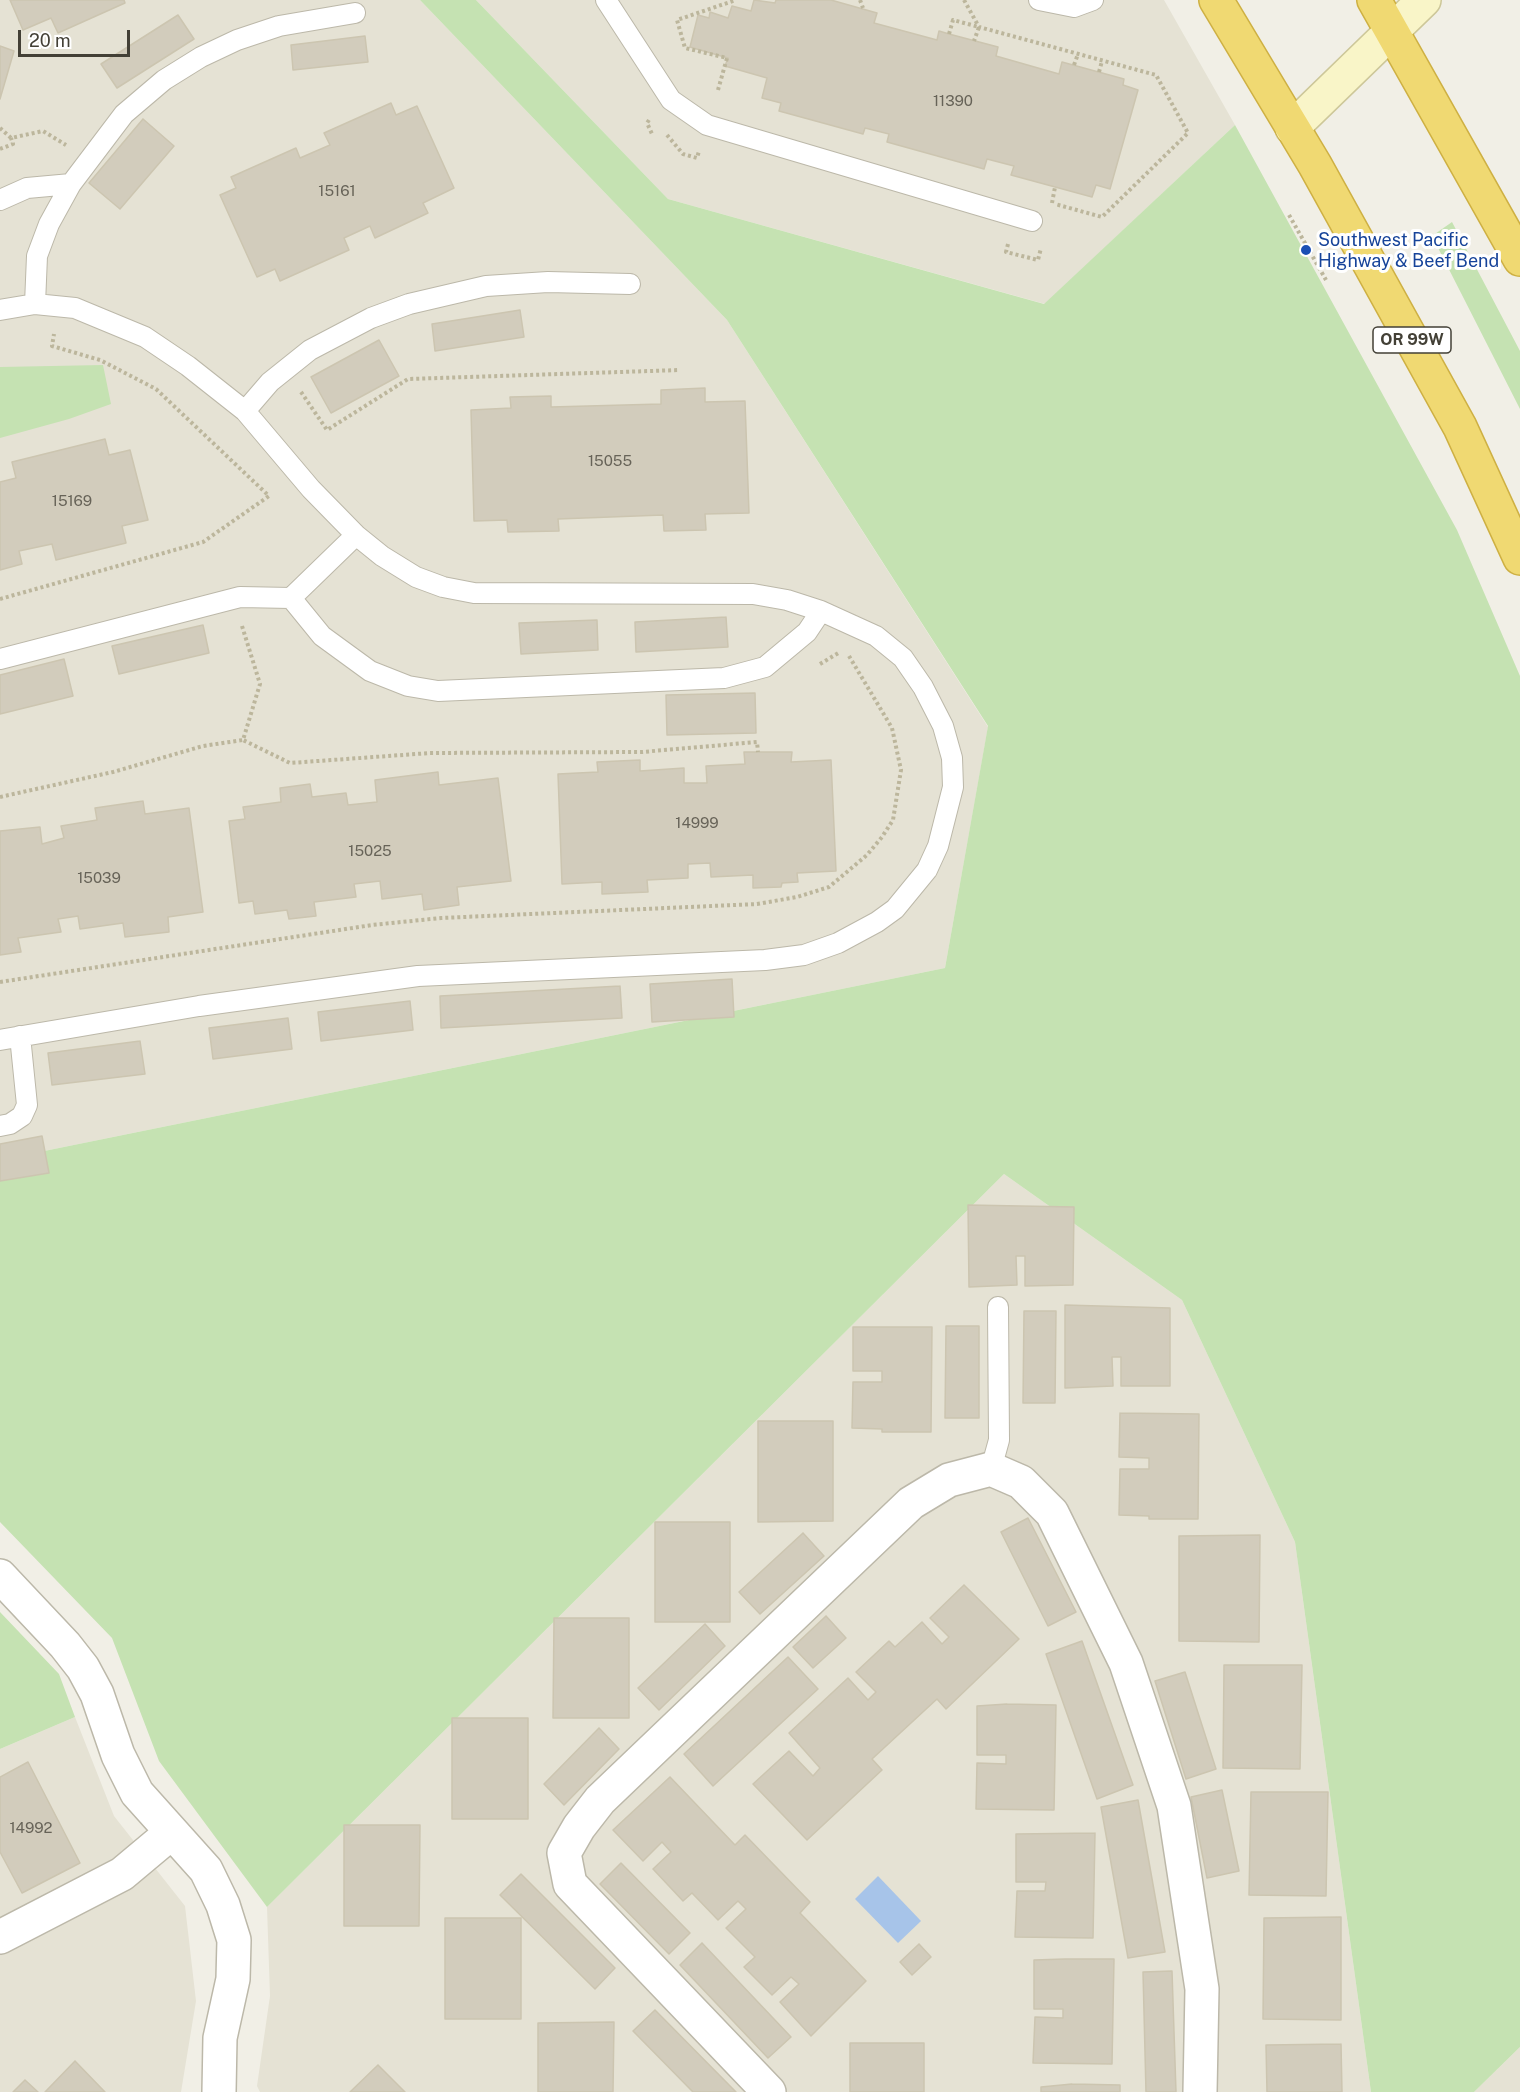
<!DOCTYPE html>
<html>
<head>
<meta charset="utf-8">
<style>
	body { margin:0 }
	#map { position:relative; width:1520px; height:2092px; overflow:hidden; background:#f1efe6; font-family:"Public Sans",sans-serif }
	canvas { display:block }
	.scale { position:absolute; left:18px; top:30px; width:112px; height:27px; box-sizing:border-box; border:3px solid #434036; border-top:0; padding-left:8px; font-size:18px; line-height:21px; white-space:nowrap; color:#434036; -webkit-text-stroke:4px #fff; paint-order:stroke }
</style>
</head>
<body>
<div id="map">
<canvas width="1520" height="2092"></canvas>
<div class="scale">20 m</div>
</div>
<script>
const c = document.querySelector('canvas').getContext('2d');
c.lineJoin = 'round';
function fillPath(path, color) { c.fillStyle = color; c.fill(path, 'evenodd'); }
const poly = rows => new Path2D(rows.map(r => 'M' + r).join(''));
function stroke(path, color, width, dash) { c.strokeStyle = color; c.lineWidth = width; c.lineCap = dash ? 'butt' : 'round'; c.setLineDash(dash || []); c.stroke(path); }
function label(font, color, halo, rows, align = 'center') {
  c.font = font + ' "Public Sans",sans-serif'; c.lineWidth = 6; c.setLineDash([]); c.textBaseline = 'middle'; c.strokeStyle = halo; c.fillStyle = color; for (const [text, x, y, turn = 0] of rows) {
    c.save(); c.translate(x, y); c.rotate((+turn || 0) * Math.PI / 180); c.textAlign = isNaN(turn) ? turn : align; if (halo) c.strokeText(text, 0, 0); c.fillText(text, 0, 0); c.restore();
  }
}
fillPath(poly([
	[0,0,420,0,727,320,988,727,945,968,0,1160],
	[476,0,1164,0,1235,125,1045,304,668,199],
	[1004,1174,1182,1300,1295,1542,1371,2092,260,2092,257,2086,270,1996,267,1907],
	[75,1717,114,1816,185,1906,196,2001,181,2092,0,2092,0,1749],
	[1520,2047,1520,2092,1474,2092]
]), '#e5e2d4');
fillPath(poly([
	[420,0,476,0,668,199,1044,304,1235,125,1457,530,1520,676,1520,2047,1474,2092,1371,2092,1295,1542,1182,1300,1004,1174,267,1907,159,1761,112,1638,0,1522,0,1160,945,968,988,726,727,320],
	[1452,222,1520,351,1520,409,1432,236],
	[103,365,111,404,69,419,0,438,0,367],
	[0,1612,59,1674,75,1717,0,1749]
]), '#c5e2b2');
fillPath(poly([
	[878,1876,921,1921,898,1943,855,1899]
]), '#a7c4e9');
const building = poly([
	[10,0,124,0,125,3,58,33,51,18,23,30,10,0],
	[754,0,775,3,776,0,831,0,877,13,874,23,937,40,939,31,949,34,998,47,996,56,1059,74,1062,62,1124,79,1123,85,1138,90,1110,189,1096,185,1092,197,1011,175,1014,166,987,159,984,169,887,142,889,134,865,128,863,134,779,111,781,103,762,98,767,78,725,66,728,58,690,47,698,15,709,18,710,12,728,18,732,6,751,11,754,0],
	[178,15,194,39,117,88,101,64,178,15],
	[365,36,368,62,293,70,291,45,365,36],
	[0,46,14,51,0,99,0,46],
	[391,103,396,115,417,106,454,188,423,203,428,213,375,238,370,226,344,238,349,250,280,281,275,269,257,277,220,195,236,188,231,177,296,148,300,158,330,145,324,133,391,103],
	[143,119,174,146,120,209,89,183,143,119],
	[520,310,524,337,435,351,432,324,520,310],
	[379,340,399,376,331,413,311,377,379,340],
	[705,388,705,402,745,401,749,513,705,514,706,530,664,531,663,515,558,519,559,531,508,532,507,520,474,521,471,410,511,408,510,397,551,396,551,407,661,404,661,390,705,388],
	[105,439,109,455,130,450,148,520,122,526,126,543,56,560,52,544,19,551,22,564,0,570,0,482,16,478,12,462,105,439],
	[726,617,728,647,636,652,635,622,726,617],
	[597,620,598,650,521,654,519,623,597,620],
	[203,625,209,653,119,674,112,646,203,625],
	[64,659,73,696,0,714,0,675,64,659],
	[755,693,756,733,667,735,666,695,755,693],
	[744,752,792,752,791,762,831,760,836,871,797,873,798,882,782,883,781,887,753,888,753,875,711,877,710,863,688,864,688,878,647,880,648,892,602,894,602,882,562,884,558,774,598,772,597,762,640,760,640,771,684,768,684,783,707,783,706,766,745,764,744,752],
	[438,772,439,785,498,778,511,881,457,887,459,905,424,910,422,894,382,899,380,881,354,884,356,897,314,902,316,916,289,919,287,910,255,914,253,901,239,903,229,821,245,819,243,807,281,802,280,788,310,784,312,797,346,793,348,805,377,802,375,780,438,772],
	[143,801,145,814,189,808,203,912,168,917,169,932,125,937,123,923,80,929,78,916,58,919,61,932,18,938,21,952,0,955,0,831,40,827,42,844,64,838,61,826,97,820,95,808,143,801],
	[732,979,734,1017,652,1022,650,984,732,979],
	[620,986,622,1018,441,1028,440,996,620,986],
	[410,1001,413,1030,321,1041,318,1012,410,1001],
	[288,1018,292,1049,213,1059,209,1028,288,1018],
	[140,1041,145,1074,52,1085,48,1053,140,1041],
	[42,1136,49,1173,0,1181,0,1144,42,1136],
	[968,1205,1074,1207,1073,1285,1025,1286,1025,1256,1016,1256,1017,1285,969,1287,968,1205],
	[1065,1305,1170,1308,1170,1386,1121,1386,1121,1357,1112,1357,1113,1386,1065,1388,1065,1305],
	[1024,1311,1056,1311,1055,1403,1023,1403,1024,1311],
	[946,1326,979,1326,979,1418,945,1418,946,1326],
	[853,1327,932,1327,931,1432,882,1432,882,1429,852,1428,853,1382,882,1382,882,1371,853,1371,853,1327],
	[1120,1413,1199,1414,1198,1519,1149,1519,1149,1516,1119,1515,1120,1469,1149,1469,1149,1458,1119,1457,1120,1413],
	[758,1421,833,1421,833,1521,758,1522,758,1421],
	[1028,1518,1076,1612,1048,1626,1001,1532,1028,1518],
	[655,1522,730,1522,730,1622,655,1622,655,1522],
	[803,1533,824,1556,760,1614,739,1592,803,1533],
	[1260,1535,1259,1642,1179,1641,1179,1536,1260,1535],
	[964,1585,1019,1639,946,1709,937,1699,872,1759,882,1770,807,1840,753,1784,789,1751,813,1776,820,1768,789,1733,848,1678,868,1700,876,1692,856,1672,889,1641,895,1647,922,1622,942,1644,949,1637,930,1618,964,1585],
	[826,1616,846,1638,813,1668,793,1647,826,1616],
	[554,1618,629,1618,629,1718,553,1718,554,1618],
	[705,1624,725,1646,659,1710,638,1688,705,1624],
	[1082,1641,1133,1785,1097,1799,1046,1654,1082,1641],
	[788,1657,818,1689,713,1786,684,1754,788,1657],
	[1224,1665,1302,1665,1300,1769,1223,1768,1224,1665],
	[1185,1672,1216,1769,1186,1779,1155,1681,1185,1672],
	[1007,1704,1056,1705,1054,1810,976,1809,977,1763,1006,1764,1006,1755,977,1755,977,1706,1007,1704],
	[452,1718,528,1718,528,1819,452,1819,452,1718],
	[599,1728,619,1749,564,1805,544,1784,599,1728],
	[28,1762,80,1863,22,1893,0,1852,0,1777,28,1762],
	[670,1777,735,1845,745,1835,810,1902,800,1913,866,1981,811,2036,780,2002,799,1984,791,1977,772,1995,744,1967,755,1957,726,1928,746,1909,738,1901,718,1920,692,1893,683,1901,653,1869,671,1852,662,1842,643,1861,613,1830,670,1777],
	[1222,1790,1239,1871,1207,1878,1191,1797,1222,1790],
	[1251,1792,1328,1792,1326,1896,1249,1895,1251,1792],
	[1138,1800,1165,1952,1128,1958,1101,1807,1138,1800],
	[344,1825,420,1825,419,1926,344,1926,344,1825],
	[1095,1833,1093,1938,1015,1937,1017,1891,1045,1891,1046,1882,1016,1882,1016,1834,1095,1833],
	[621,1863,690,1933,669,1954,600,1884,621,1863],
	[521,1874,615,1968,595,1989,500,1895,521,1874],
	[1341,1917,1341,2020,1263,2019,1264,1918,1341,1917],
	[445,1918,521,1918,521,2019,445,2019,445,1918],
	[702,1943,791,2037,768,2058,680,1965,702,1943],
	[919,1944,931,1957,912,1975,900,1962,919,1944],
	[1065,1959,1114,1959,1112,2064,1033,2063,1035,2017,1063,2018,1063,2009,1034,2009,1034,1960,1065,1959],
	[1172,1971,1176,2092,1146,2092,1143,1972,1172,1971],
	[655,2010,736,2092,693,2092,633,2031,655,2010],
	[614,2022,613,2092,538,2092,538,2023,614,2022],
	[850,2043,924,2043,924,2092,850,2092,850,2043],
	[1341,2044,1342,2092,1267,2092,1266,2045,1341,2044],
	[75,2061,105,2092,45,2092,75,2061],
	[378,2065,405,2092,350,2092,378,2065],
	[25,2080,38,2092,13,2092,25,2080],
	[1072,2084,1120,2085,1120,2092,1041,2092,1041,2087,1072,2084]
]);
fillPath(building, '#d2ccbc');
stroke(building, '#ccc5b0', 1.5);
const lane = poly([
	[606,0,671,100,707,125,1032,221],
	[1039,0,1074,7,1093,0],
	[0,200,27,188,71,184],
	[35,304,75,308,145,337,188,366,245,411,311,489,356,535,382,556,416,577,443,587,474,593,753,594,787,600,821,611],
	[0,310,35,304,37,256,49,224,71,184,124,114,164,80,201,57,237,40,279,26,355,13],
	[245,411,270,382,310,350,371,318,409,304,486,286,548,282,630,284],
	[0,659,240,597,291,598,356,535],
	[0,1040,199,1006,418,976,765,960,804,955,838,943,877,922,895,909,927,870,938,846,953,787,952,758,943,726,923,687,903,658,876,636,821,611,807,632,765,667,724,678,438,691,408,686,370,671,322,636,291,598],
	[0,1126,10,1124,22,1116,27,1105,20,1036],
	[991,1469,999,1440,998,1307]
]);
const street = poly([
	[0,1576,65,1645,83,1668,97,1694,118,1755,137,1793,206,1870,223,1905,234,1940,233,1979,220,2038,219,2092],
	[0,1937,122,1874,171,1833],
	[769,2092,570,1884,564,1853,579,1827,600,1800,911,1503,949,1480,991,1469,1021,1482,1052,1513,1126,1663,1174,1806,1202,1989,1200,2092]
]);
const secondary = poly([
	[1292,128,1424,0]
]);
const highway = poly([
	[1216,0,1315,165,1460,427,1520,558],
	[1374,0,1520,259]
]);
stroke(lane, '#bcb8a9', 22);
stroke(street, '#bcb8a9', 36);
stroke(secondary, '#cdc799', 36);
stroke(highway, '#ceb043', 36);
stroke(poly([
	[860,0,863,8],
	[964,0,979,27,1156,75,1188,133,1102,217,1055,204],
	[949,34,953,20,979,27,974,41],
	[1074,65,1078,54],
	[1099,72,1102,61],
	[718,90,727,58,685,48,677,20,736,0],
	[649,120,647,123,652,134],
	[0,128,11,138,43,131,66,145],
	[667,135,683,154,697,158,699,151],
	[0,149,13,144,11,138],
	[1052,203,1055,187],
	[1289,215,1326,280],
	[1008,244,1006,252,1038,260,1041,248],
	[301,392,327,430,408,379,680,370],
	[0,599,203,542,269,496,156,389,100,360,52,346,54,334],
	[242,626,260,684,243,740,290,763,430,753,642,752,757,742,758,752],
	[820,664,840,652],
	[0,797,113,772,203,746,243,740],
	[0,982,372,925,441,918,757,904,797,897,829,887,867,855,882,837,893,820,901,770,892,728,849,656]
]), '#bcb69c', 4, [3, 3]);
stroke(lane, '#fff', 20);
stroke(street, '#fff', 33);
stroke(secondary, '#f9f5c8', 33);
stroke(highway, '#f0d972', 33);
for (const [x, y, r, color] of [
	[1306,250,6,"#1a4fb4"]
]) { const dot = new Path2D(); dot.arc(x, y, r, 0, 2 * Math.PI); c.fillStyle = color; c.fill(dot); stroke(dot, '#fff', 2); }
label('15px', '#676358', null, [
	["11390",953,101],
	["15161",337,191],
	["15055",610,461],
	["15169",72,501],
	["14999",697,823],
	["15025",370,851],
	["15039",99,878],
	["14992",31,1828]
]);
for (const [x, y, w] of [
	[1412,340,78]
]) { const box = new Path2D(); box.roundRect(x - w / 2, y - 13, w, 26, 4.5); c.fillStyle = '#fff'; c.fill(box); stroke(box, '#434036', 1.5); }
label('bold 16px', '#434036', null, [
	["OR 99W",1412,340]
]);
label('18px', '#164399', '#fff', [
	["Southwest Pacific",1318,240],
	["Highway & Beef Bend",1318,261]
], 'left');
</script>
</body>
</html>
